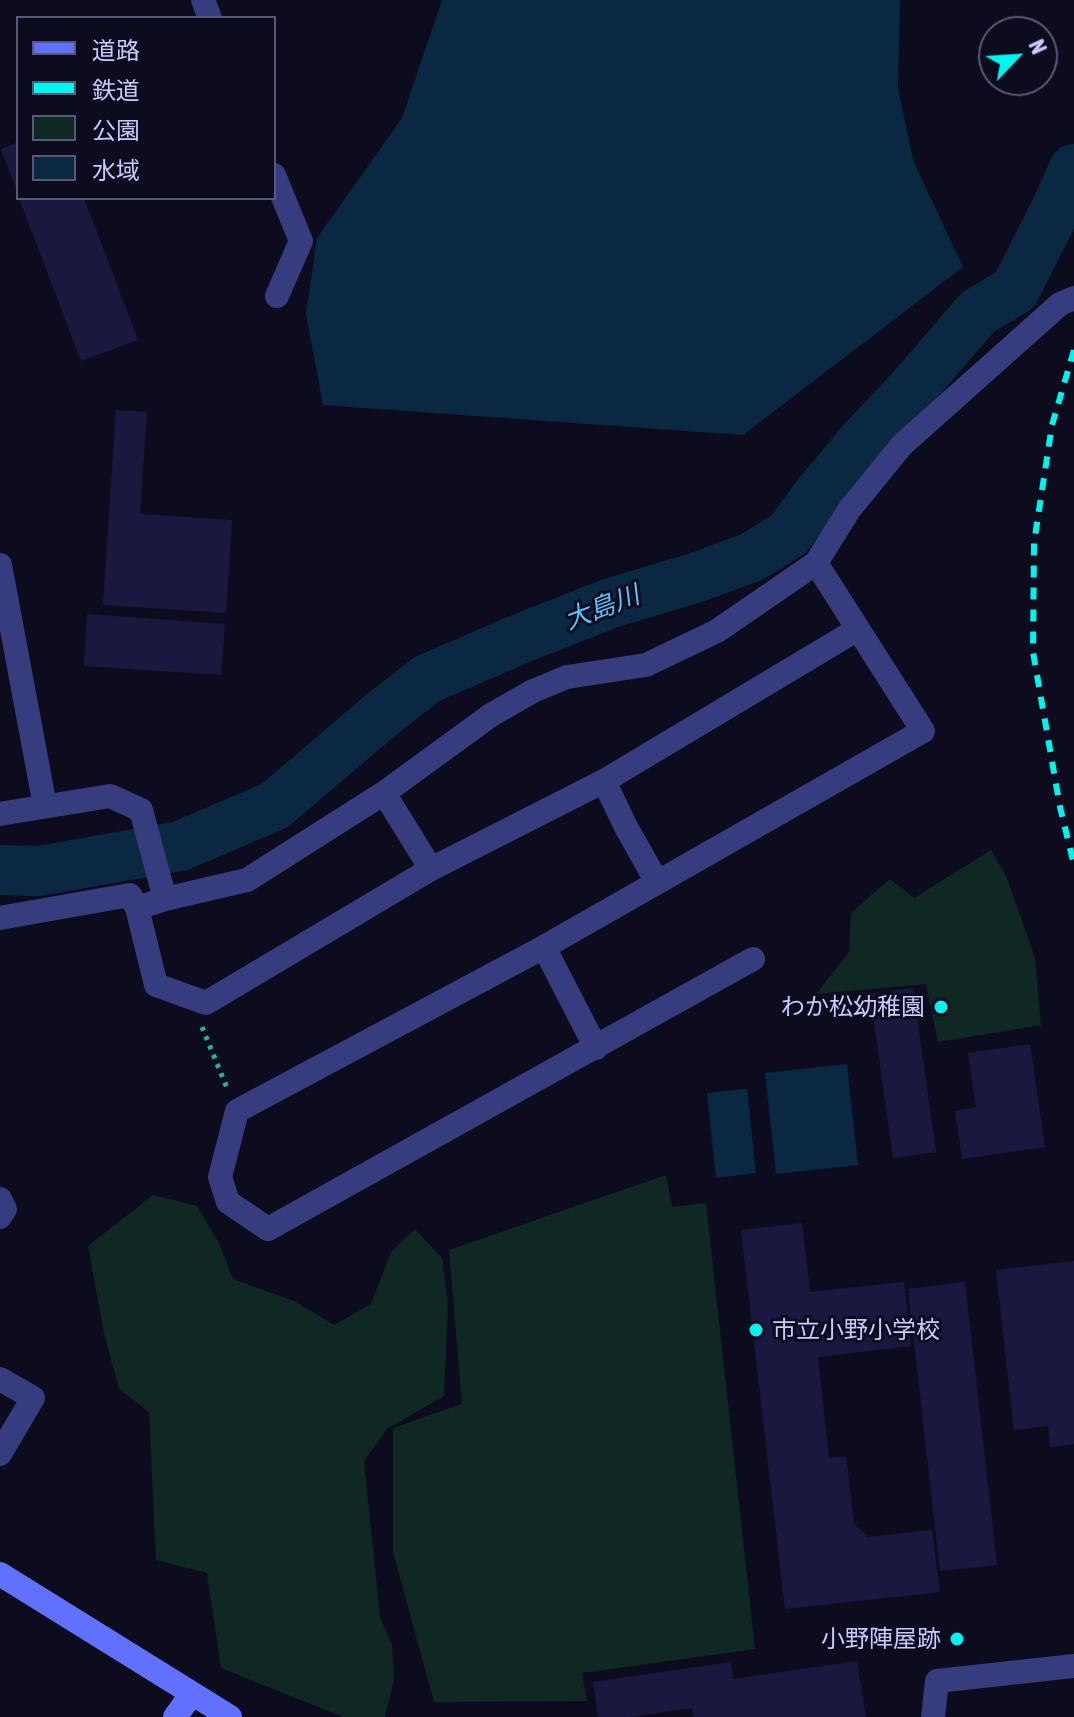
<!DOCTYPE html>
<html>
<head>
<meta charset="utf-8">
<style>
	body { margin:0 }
	#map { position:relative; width:1074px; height:1717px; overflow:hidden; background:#0d0c1e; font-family:"Asap Condensed","Noto Sans JP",sans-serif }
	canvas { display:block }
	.legend { position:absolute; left:16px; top:16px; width:260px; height:184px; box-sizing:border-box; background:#0d0c1e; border:2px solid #585878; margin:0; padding:10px 14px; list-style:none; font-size:24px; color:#c9c9ff }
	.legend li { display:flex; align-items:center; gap:16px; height:40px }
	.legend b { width:40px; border:2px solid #585878 }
	.north { position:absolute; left:978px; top:16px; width:80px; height:80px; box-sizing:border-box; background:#0d0c1e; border:2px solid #585878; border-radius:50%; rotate:65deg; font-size:22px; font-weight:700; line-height:32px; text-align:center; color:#c9c9ff }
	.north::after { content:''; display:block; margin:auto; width:28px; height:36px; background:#00f4ee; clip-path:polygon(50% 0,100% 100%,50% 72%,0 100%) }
</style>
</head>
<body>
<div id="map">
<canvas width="1074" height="1717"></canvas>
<ul class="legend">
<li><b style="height:10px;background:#6070ff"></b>道路</li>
<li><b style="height:10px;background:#00f4ee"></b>鉄道</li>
<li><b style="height:22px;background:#0f2824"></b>公園</li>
<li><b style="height:22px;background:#0b2843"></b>水域</li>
</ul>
<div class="north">N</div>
</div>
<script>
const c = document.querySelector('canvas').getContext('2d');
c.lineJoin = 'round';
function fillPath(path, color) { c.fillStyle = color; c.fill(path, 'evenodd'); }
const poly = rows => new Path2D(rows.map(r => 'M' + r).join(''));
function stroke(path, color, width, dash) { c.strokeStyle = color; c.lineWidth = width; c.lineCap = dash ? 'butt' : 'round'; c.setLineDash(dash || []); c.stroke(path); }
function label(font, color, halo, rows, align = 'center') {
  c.font = font + ' "Asap Condensed","Noto Sans JP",sans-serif'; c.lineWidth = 6; c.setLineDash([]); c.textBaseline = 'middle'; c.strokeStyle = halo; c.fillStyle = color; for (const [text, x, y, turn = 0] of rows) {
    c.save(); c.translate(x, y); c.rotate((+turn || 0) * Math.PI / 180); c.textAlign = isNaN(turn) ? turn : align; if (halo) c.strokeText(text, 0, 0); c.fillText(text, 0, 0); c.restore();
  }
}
fillPath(poly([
	[991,850,1007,878,1035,958,1041,1025,938,1042,926,984,816,994,849,952,851,913,890,879,914,898],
	[666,1175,672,1207,706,1203,755,1649,582,1673,587,1701,434,1702,393,1552,393,1428,462,1404,449,1250],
	[153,1195,197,1206,219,1243,233,1279,294,1301,334,1325,371,1304,391,1252,415,1229,442,1258,448,1305,444,1396,387,1429,364,1461,380,1617,392,1645,394,1680,385,1717,343,1717,221,1668,207,1573,156,1560,149,1412,119,1389,104,1333,88,1246]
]), '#0f2824');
fillPath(poly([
	[442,0,900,0,898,88,913,160,963,267,743,435,323,405,306,314,317,238,402,118],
	[847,1064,858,1165,776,1174,765,1073],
	[747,1089,756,1173,716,1178,707,1093]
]), '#0b2843');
stroke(poly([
	[0,870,39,871,180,846,274,806,381,715,427,679,522,638,611,603,695,578,752,557,789,534,816,497,860,444,910,391,978,312,1015,290,1058,205,1074,169]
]), '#0b2843', 50);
fillPath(poly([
	[18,142,18,194,1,149],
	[19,198,84,198,138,340,81,361],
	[116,410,147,412,140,514,232,520,226,613,103,605],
	[87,614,225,624,221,675,84,666],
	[913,988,936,1152,893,1158,870,994],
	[1030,1044,1045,1147,962,1159,955,1111,976,1107,968,1053],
	[802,1223,810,1292,904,1282,911,1346,818,1357,829,1458,846,1456,854,1524,868,1537,932,1530,940,1592,785,1609,741,1230],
	[1074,1261,1074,1444,1050,1447,1048,1426,1014,1430,996,1270],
	[965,1282,997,1565,940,1571,908,1289],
	[857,1661,866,1717,693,1717,692,1708,630,1717,598,1717,593,1682,731,1662,733,1679]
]), '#1b183f');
stroke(poly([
	[202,1027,227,1088]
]), '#2bb098', 5, [4, 6]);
stroke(poly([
	[203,0,210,18],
	[274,175,301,241,277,296],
	[0,565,45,806],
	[604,781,626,827,657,882],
	[384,793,431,869],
	[0,814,110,796,141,810,165,899],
	[137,908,165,899,247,880,384,793,491,715,533,691,567,677,646,665,717,631,816,563,849,510,902,445,1060,304,1074,298],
	[0,918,130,895,137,908,156,985,206,1003,431,869,604,781,858,629],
	[544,947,596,1048],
	[753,959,268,1229,228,1202,220,1177,237,1111,544,947,923,731,816,563],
	[0,1199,5,1209,0,1217],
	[0,1379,33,1398,0,1454],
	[933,1717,937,1681,1074,1666]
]), '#363c7e', 24);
stroke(poly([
	[0,1574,230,1717],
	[175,1717,192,1694]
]), '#6070ff', 24);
stroke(poly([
	[1074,350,1052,425,1034,543,1033,652,1060,807,1074,865]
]), '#00f4ee', 6, [12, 10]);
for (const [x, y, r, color] of [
	[941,1007,8,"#00f4ee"],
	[756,1330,8,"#00f4ee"],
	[957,1639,8,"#00f4ee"]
]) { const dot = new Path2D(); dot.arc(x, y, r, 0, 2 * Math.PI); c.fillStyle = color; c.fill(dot); stroke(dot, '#0d0c1e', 3); }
label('24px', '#c9c9ff', '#0d0c1e', [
	["わか松幼稚園",925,1007],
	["市立小野小学校",772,1330,"left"],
	["小野陣屋跡",941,1639]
], 'right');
label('italic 26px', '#57c6ff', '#0d0c1e', [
	["大島川",602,608,-21]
]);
</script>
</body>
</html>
